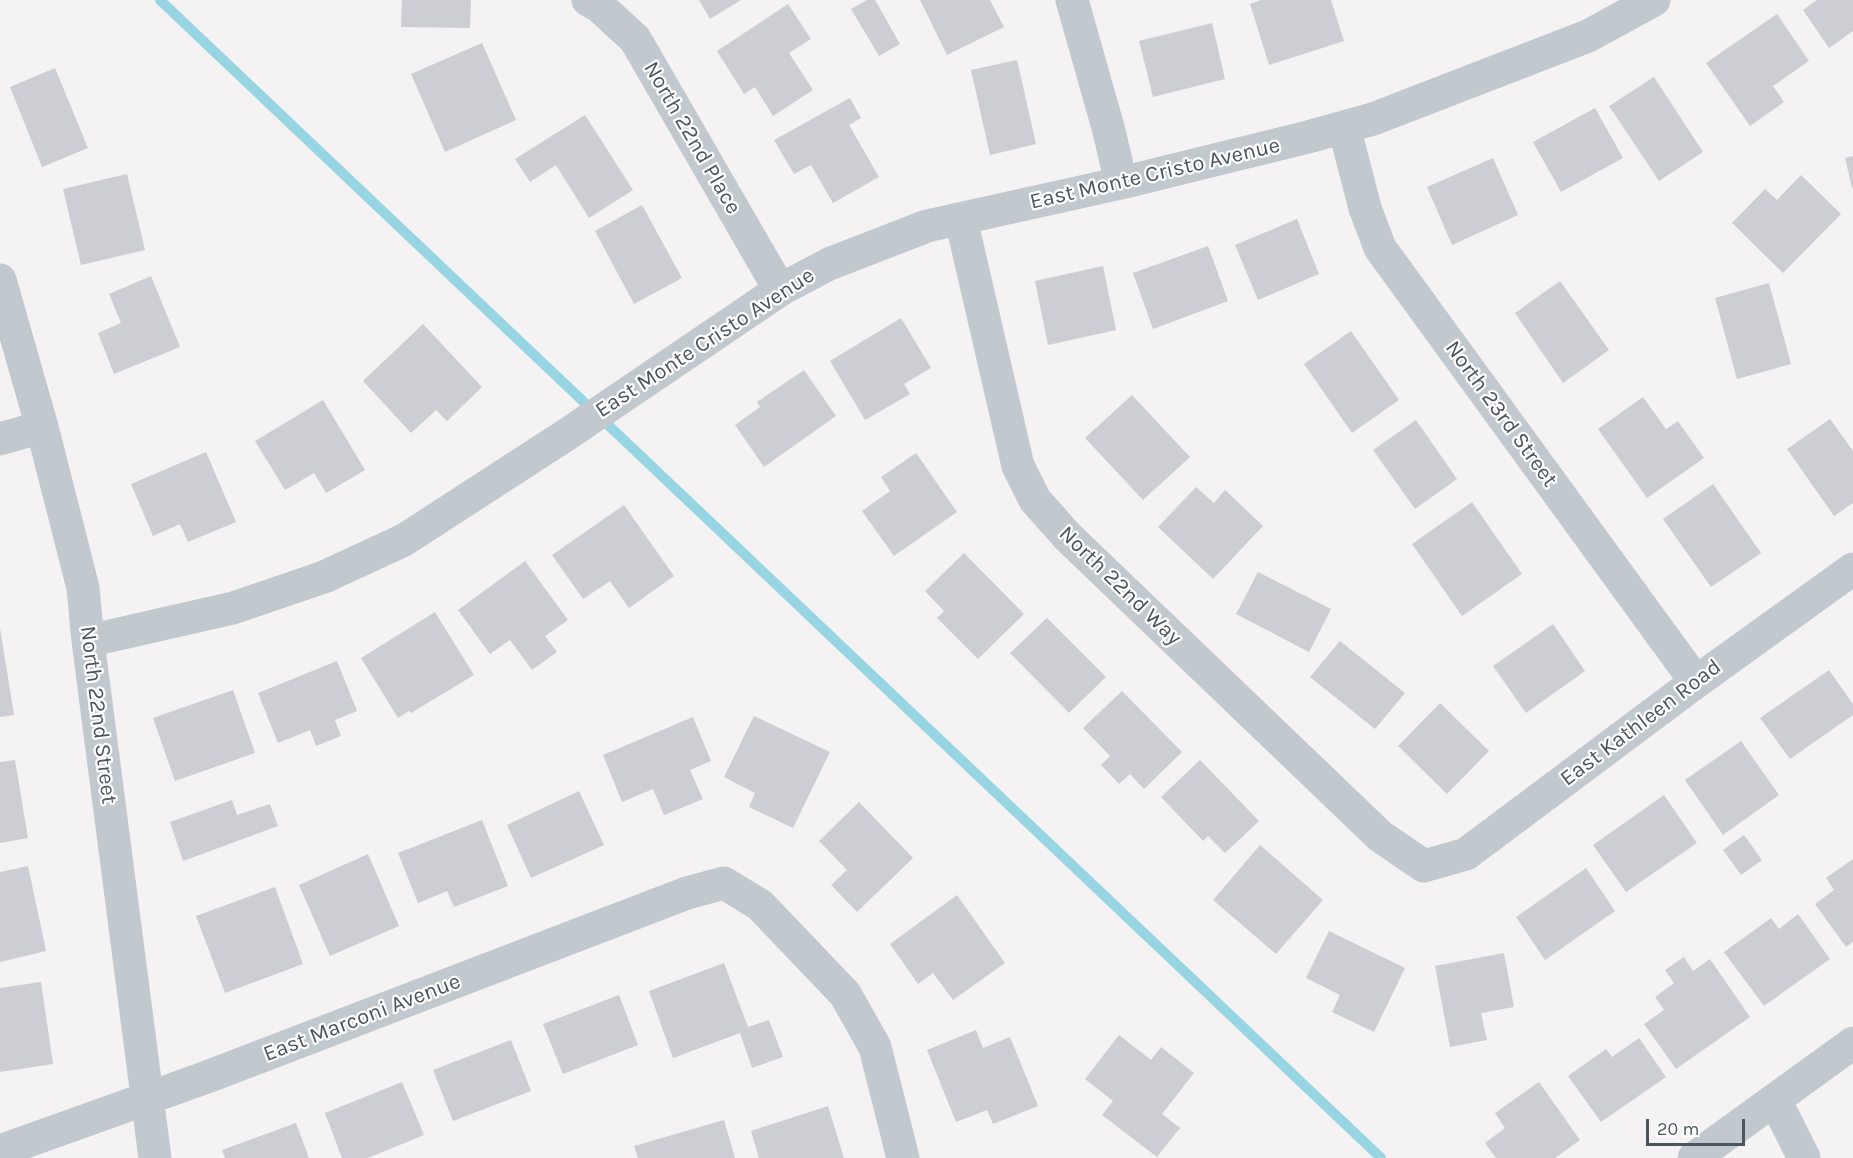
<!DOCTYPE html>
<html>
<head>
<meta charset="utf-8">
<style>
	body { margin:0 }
	#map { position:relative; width:1853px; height:1158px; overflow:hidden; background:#f4f2f2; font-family:Karla,sans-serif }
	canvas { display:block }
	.scale { position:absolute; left:1646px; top:1119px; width:99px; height:27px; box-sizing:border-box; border:3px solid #4b555d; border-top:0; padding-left:8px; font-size:18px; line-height:21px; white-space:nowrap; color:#4b555d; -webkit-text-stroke:4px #fff; paint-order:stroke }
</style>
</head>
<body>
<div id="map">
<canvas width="1853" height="1158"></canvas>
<div class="scale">20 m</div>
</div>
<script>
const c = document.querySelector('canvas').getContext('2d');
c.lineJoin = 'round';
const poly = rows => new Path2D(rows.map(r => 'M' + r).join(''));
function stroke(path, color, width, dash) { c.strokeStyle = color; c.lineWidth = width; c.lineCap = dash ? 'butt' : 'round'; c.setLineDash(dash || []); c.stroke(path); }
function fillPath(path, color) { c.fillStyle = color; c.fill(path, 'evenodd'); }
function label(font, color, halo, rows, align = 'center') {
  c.font = font + ' Karla,sans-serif'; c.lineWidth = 4.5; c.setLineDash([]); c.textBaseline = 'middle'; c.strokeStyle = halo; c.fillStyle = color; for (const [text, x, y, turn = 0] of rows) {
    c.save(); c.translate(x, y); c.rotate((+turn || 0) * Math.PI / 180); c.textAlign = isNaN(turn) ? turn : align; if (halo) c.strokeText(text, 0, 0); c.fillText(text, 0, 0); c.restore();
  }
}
stroke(poly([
	[160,0,1381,1158]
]), '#98d5e3', 10);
fillPath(poly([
	[402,0,471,0,470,28,401,27],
	[699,0,741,0,710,19],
	[867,0,875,0,900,44,879,56,851,9],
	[920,0,990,0,1004,27,947,55],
	[1261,0,1331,0,1344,41,1269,65,1250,4],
	[1817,0,1853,0,1853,31,1829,48,1803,10],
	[788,4,811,39,789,53,813,90,773,116,755,87,744,94,717,51],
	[1777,14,1809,61,1773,86,1784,102,1750,126,1706,63],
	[1212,23,1225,79,1153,97,1139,41],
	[482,43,516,120,445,152,411,74],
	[1017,60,1036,144,990,155,971,70],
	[55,68,88,148,42,167,10,87],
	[1654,77,1703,152,1659,181,1609,106],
	[850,98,861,118,849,125,879,177,833,203,811,165,794,174,774,140],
	[1595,108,1623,158,1561,192,1533,142],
	[585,115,633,190,589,218,556,165,530,182,515,159],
	[1853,156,1853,188,1852,188,1845,158],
	[1493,158,1518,215,1452,245,1427,187],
	[127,174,145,250,81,265,63,189],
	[1801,175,1841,214,1783,273,1732,223,1765,189,1777,200],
	[642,205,682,278,634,304,595,231],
	[1297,219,1319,274,1258,300,1235,245],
	[1208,246,1228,301,1153,329,1133,273],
	[1103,266,1116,330,1048,345,1035,281],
	[151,276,180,347,114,374,98,333,121,323,109,294],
	[1560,281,1609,350,1563,383,1515,313],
	[1769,283,1791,364,1737,379,1715,298],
	[901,318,931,368,904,384,910,394,865,420,830,361],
	[423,324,482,387,447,421,436,410,411,433,363,381],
	[1351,331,1399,400,1352,433,1304,364],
	[804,370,836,416,764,467,735,425,760,407,757,402],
	[1132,395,1190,457,1143,500,1085,438],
	[1643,397,1666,429,1678,421,1704,458,1647,498,1598,429],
	[323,400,365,470,326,493,314,473,285,490,255,441],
	[1830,419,1853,451,1853,503,1834,516,1787,449],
	[1416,420,1457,479,1415,509,1373,450],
	[206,452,236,522,188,542,180,524,153,536,131,484],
	[916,453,957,512,894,556,862,511,890,491,881,477],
	[1713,484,1761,553,1711,587,1663,519],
	[1196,487,1214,503,1225,490,1263,526,1213,579,1158,527],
	[1472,502,1522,574,1462,616,1412,544],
	[624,505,674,576,629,608,610,581,583,599,552,555],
	[964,553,1024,614,978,659,937,618,944,611,925,591],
	[525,561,568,620,545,636,557,652,532,670,510,640,490,654,458,610],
	[1258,572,1331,609,1309,652,1236,614],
	[435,612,474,675,411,713,409,711,398,718,361,658],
	[1047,618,1106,677,1069,713,1010,653],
	[1553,624,1585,671,1526,713,1493,666],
	[0,628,14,715,0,717],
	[1340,641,1405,693,1375,729,1310,677],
	[337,661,357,711,335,720,341,736,316,746,310,730,278,743,258,693],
	[1829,670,1853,704,1853,715,1790,759,1760,718],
	[233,690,255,753,175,781,153,718],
	[1122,691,1182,752,1144,789,1130,774,1119,784,1101,765,1110,756,1083,728],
	[1440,703,1489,751,1447,794,1398,746],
	[754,716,830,752,793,828,749,807,755,793,724,777],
	[693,717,711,761,690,770,703,799,664,815,653,789,622,802,603,755],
	[1741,741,1779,795,1723,835,1685,780],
	[15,760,28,838,0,843,0,762],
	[1200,760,1259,821,1225,853,1208,836,1203,841,1161,797],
	[579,791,604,845,531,878,507,825],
	[1664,795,1697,843,1626,892,1593,845],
	[232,800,237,815,270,804,278,826,183,861,170,822],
	[859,802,913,858,857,912,831,885,847,870,819,841],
	[482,820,508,886,454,907,447,891,418,903,398,853],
	[1744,835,1762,860,1741,875,1723,850],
	[1260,845,1323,900,1276,954,1213,900],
	[368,854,399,926,330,956,299,885],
	[1853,859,1853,942,1846,947,1815,904,1834,890,1826,878],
	[28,866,46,951,0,962,0,872],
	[1586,868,1615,911,1545,960,1516,917],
	[275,887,303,964,225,993,196,916],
	[957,895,1005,963,953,1000,933,973,918,984,890,944],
	[1798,914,1830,959,1764,1006,1724,952,1771,918,1779,929],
	[1329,931,1405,968,1374,1032,1332,1012,1340,995,1306,978],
	[1504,953,1514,1007,1481,1013,1487,1040,1450,1047,1435,966],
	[1684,957,1693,971,1710,959,1750,1017,1676,1069,1644,1024,1664,1010,1655,997,1674,983,1665,970],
	[724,963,748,1027,769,1020,783,1057,752,1068,740,1033,673,1058,649,991],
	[41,982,53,1064,0,1072,0,988],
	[619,995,638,1045,563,1074,543,1024],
	[976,1030,983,1048,1010,1037,1038,1106,993,1124,987,1110,956,1122,927,1050],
	[1119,1035,1151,1060,1161,1047,1194,1073,1162,1114,1180,1128,1157,1157,1102,1115,1113,1101,1085,1079],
	[1639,1038,1666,1077,1601,1122,1568,1076,1606,1049,1612,1057],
	[511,1040,531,1091,453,1121,433,1070],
	[402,1082,424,1135,368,1158,342,1158,325,1113],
	[1539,1082,1580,1140,1555,1158,1496,1158,1485,1143,1505,1128,1495,1113],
	[828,1106,844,1158,759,1158,751,1131],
	[724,1120,735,1158,638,1158,634,1146],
	[296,1123,309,1158,225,1158,222,1150]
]), '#ccced3');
stroke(poly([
	[588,0,599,6,635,39,780,290],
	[1072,0,1109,131,1121,183],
	[1344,127,1365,208,1380,248,1696,682],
	[961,219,1018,466,1035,500,1068,537,1380,836,1424,866,1466,854,1696,682,1853,569],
	[0,280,42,427,83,588,88,641,155,1158],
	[0,439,42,427],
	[88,641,233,608,324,577,404,540,566,435,780,290,829,264,927,226,1121,183,1308,137,1373,119,1588,36,1654,0],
	[1775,1100,1804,1158],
	[0,1151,207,1077,687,893,724,883,760,905,845,994,875,1047,903,1158],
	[1694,1158,1853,1043]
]), '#c1c9ce', 33);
label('22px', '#4b555d', '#fff', [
	["North 22nd Place",692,138,60],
	["East Monte Cristo Avenue",1155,174,-13],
	["East Monte Cristo Avenue",705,343,-33],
	["North 23rd Street",1501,414,54],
	["North 22nd Way",1120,586,44],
	["North 22nd Street",98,715,83],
	["East Kathleen Road",1641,723,-37],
	["East Marconi Avenue",362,1018,-21]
]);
</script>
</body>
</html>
